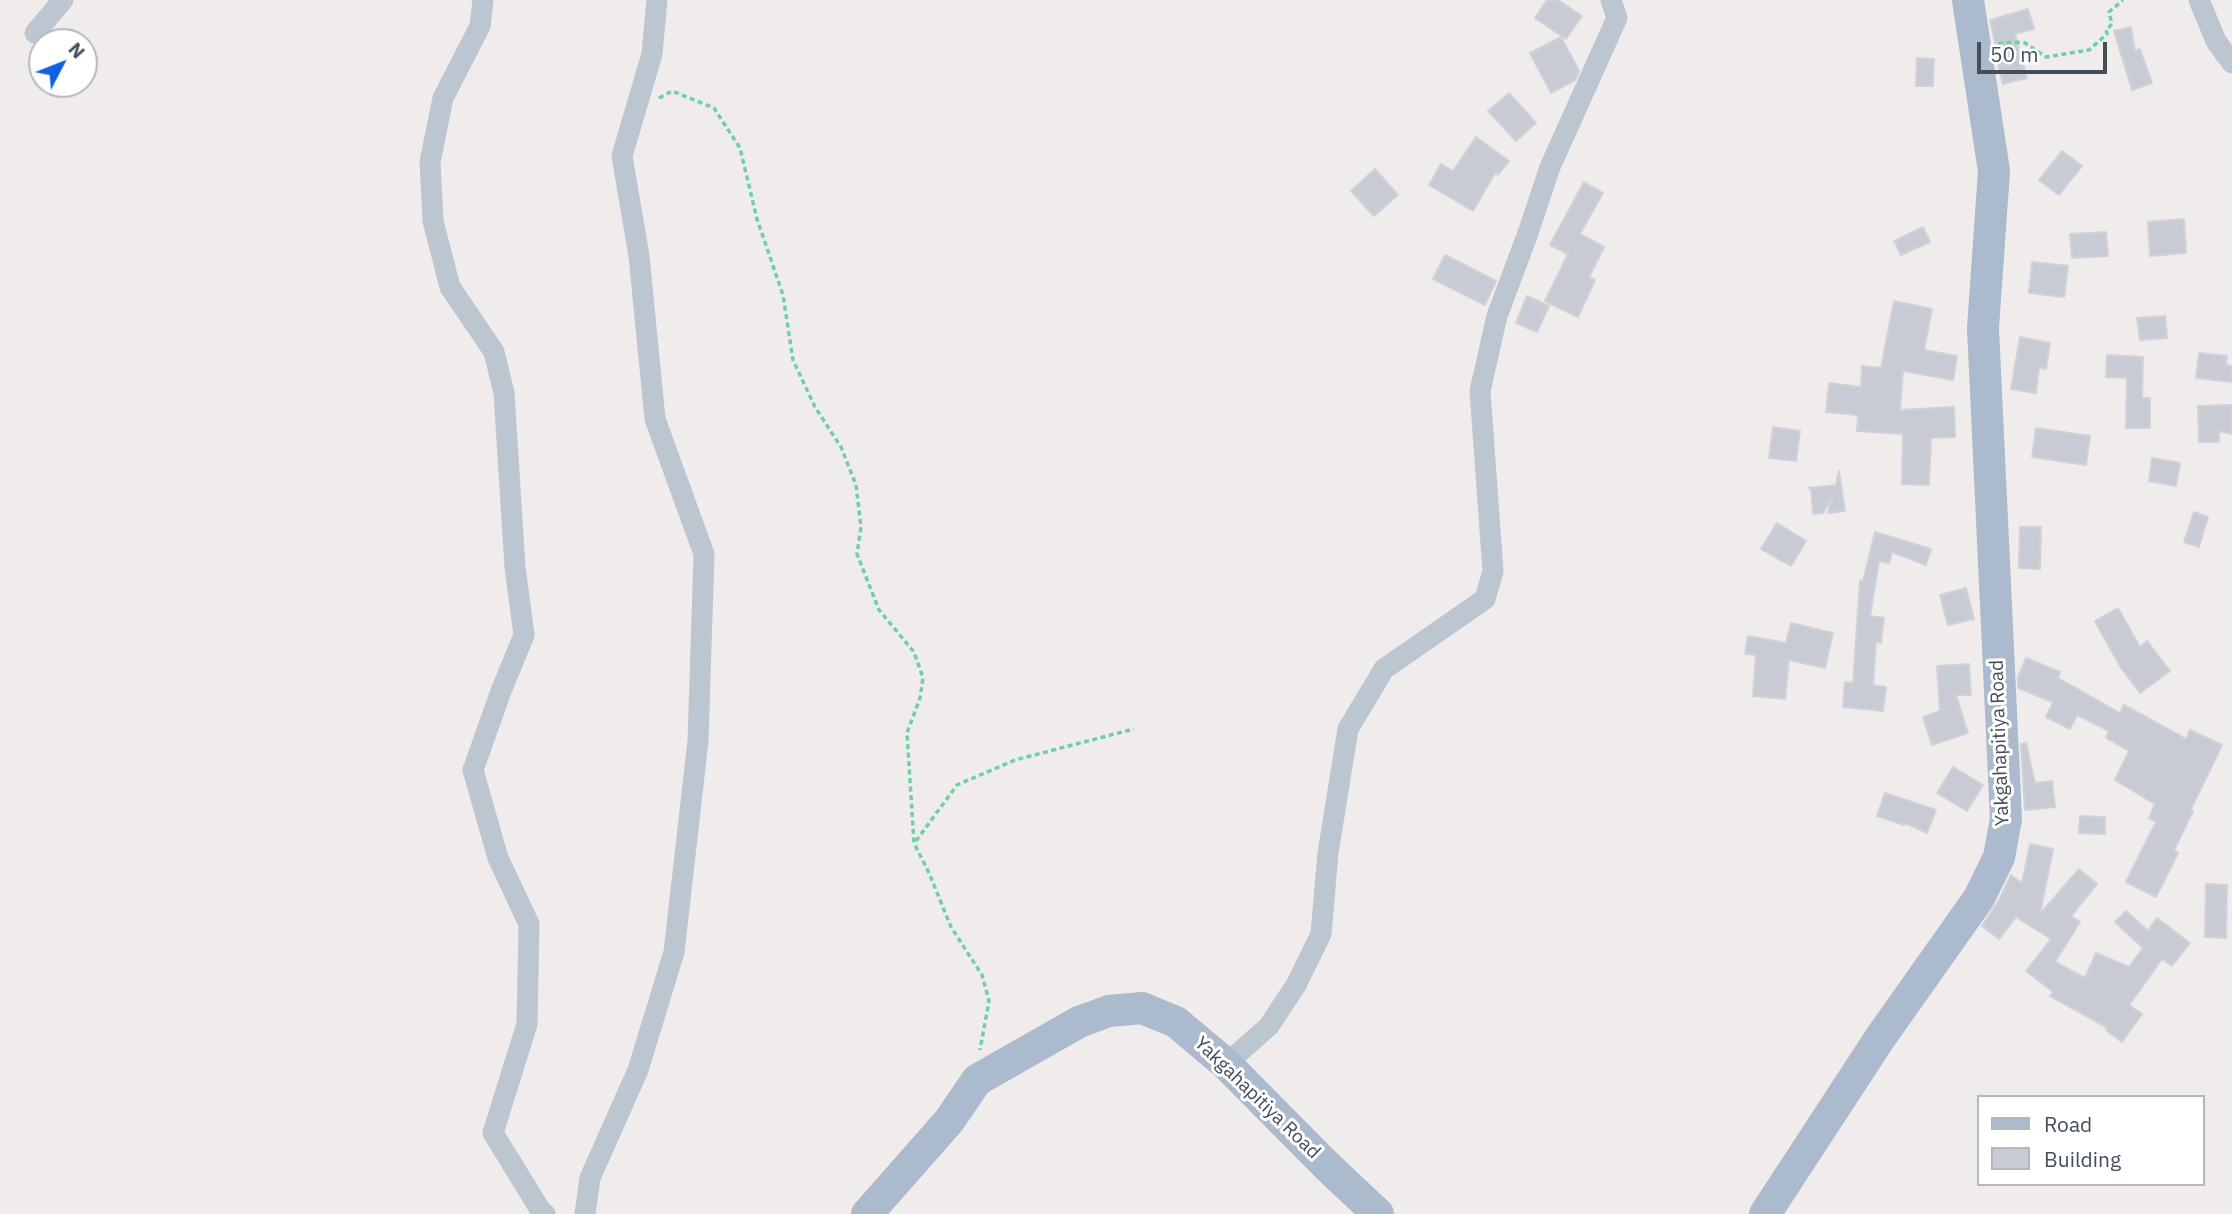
<!DOCTYPE html>
<html>
<head>
<meta charset="utf-8">
<style>
	body { margin:0 }
	#map { position:relative; width:2232px; height:1214px; overflow:hidden; background:#f0ecec; font-family:"IBM Plex Sans",sans-serif }
	canvas { display:block }
	.legend { position:absolute; left:1977px; top:1095px; width:228px; height:91px; box-sizing:border-box; background:#fff; border:2px solid #b4b8bd; margin:0; padding:9px 12px; list-style:none; font-size:21px; color:#444e5b }
	.legend li { display:flex; align-items:center; gap:14px; height:35px }
	.legend b { width:35px; border:2px solid #b4b8bd }
	.north { position:absolute; left:28px; top:28px; width:70px; height:70px; box-sizing:border-box; background:#fff; border:2px solid #b4b8bd; border-radius:50%; rotate:48deg; font-size:19px; font-weight:700; line-height:28px; text-align:center; color:#444e5b }
	.north::after { content:''; display:block; margin:auto; width:24px; height:32px; background:#125fe4; clip-path:polygon(50% 0,100% 100%,50% 72%,0 100%) }
	.scale { position:absolute; left:1977px; top:42px; width:130px; height:32px; box-sizing:border-box; border:4px solid #444e5b; border-top:0; padding-left:9px; font-size:21px; line-height:24px; white-space:nowrap; color:#444e5b; -webkit-text-stroke:5px #fff; paint-order:stroke }
</style>
</head>
<body>
<div id="map">
<canvas width="2232" height="1214"></canvas>
<ul class="legend">
<li><b style="height:9px;background:#abbacd"></b>Road</li>
<li><b style="height:19px;background:#c8cbd3"></b>Building</li>
</ul>
<div class="north">N</div>
<div class="scale">50 m</div>
</div>
<script>
const c = document.querySelector('canvas').getContext('2d');
c.lineJoin = 'round';
function fillPath(path, color) { c.fillStyle = color; c.fill(path, 'evenodd'); }
const poly = rows => new Path2D(rows.map(r => 'M' + r).join(''));
function stroke(path, color, width, dash) { c.strokeStyle = color; c.lineWidth = width; c.lineCap = dash ? 'butt' : 'round'; c.setLineDash(dash || []); c.stroke(path); }
function label(font, color, halo, rows, align = 'center') {
  c.font = font + ' "IBM Plex Sans",sans-serif'; c.lineWidth = 6; c.setLineDash([]); c.textBaseline = 'middle'; c.strokeStyle = halo; c.fillStyle = color; for (const [text, x, y, turn = 0] of rows) {
    c.save(); c.translate(x, y); c.rotate((+turn || 0) * Math.PI / 180); c.textAlign = isNaN(turn) ? turn : align; if (halo) c.strokeText(text, 0, 0); c.fillText(text, 0, 0); c.restore();
  }
}
const building = poly([
	[1547,0,1558,0,1582,16,1566,39,1535,18,1547,0],
	[2028,9,2034,29,2015,34,2027,78,2003,84,1995,53,1997,51,1990,20,2028,9],
	[2131,27,2135,51,2140,49,2152,83,2132,90,2114,31,2131,27],
	[1561,37,1579,71,1575,80,1551,93,1530,53,1561,37],
	[1917,58,1934,59,1933,86,1916,86,1917,58],
	[1509,93,1536,123,1516,141,1488,111,1509,93],
	[1476,137,1509,161,1498,175,1495,173,1473,211,1429,185,1441,164,1453,171,1476,137],
	[2062,151,2082,166,2059,195,2039,180,2062,151],
	[1375,169,1398,195,1374,216,1351,191,1375,169],
	[1584,182,1603,193,1580,234,1604,247,1589,277,1595,280,1578,317,1545,301,1568,254,1550,245,1584,182],
	[2184,219,2186,253,2150,256,2148,222,2184,219],
	[1923,227,1930,242,1901,255,1894,241,1923,227],
	[2106,232,2108,256,2072,258,2070,234,2106,232],
	[1445,255,1496,281,1485,305,1433,279,1445,255],
	[2032,262,2068,266,2064,297,2029,293,2032,262],
	[1527,296,1549,306,1537,332,1516,323,1527,296],
	[1894,301,1932,309,1924,350,1957,356,1953,380,1903,371,1900,410,1954,407,1955,437,1931,438,1929,485,1902,484,1903,434,1857,431,1858,415,1826,412,1829,383,1861,387,1862,366,1881,368,1894,301],
	[2165,316,2167,338,2140,340,2137,318,2165,316],
	[2020,337,2050,343,2046,369,2039,367,2036,393,2011,389,2020,337],
	[2199,353,2227,356,2226,365,2232,366,2232,382,2196,378,2199,353],
	[2107,355,2143,357,2142,398,2150,398,2150,428,2126,428,2127,378,2106,377,2107,355],
	[2232,405,2232,434,2219,431,2219,442,2199,442,2198,406,2232,405],
	[1773,427,1800,431,1796,461,1769,458,1773,427],
	[2036,428,2090,436,2086,465,2032,457,2036,428],
	[2152,458,2180,463,2176,486,2149,481,2152,458],
	[1839,471,1845,511,1828,513,1832,498,1823,513,1813,514,1811,489,1808,488,1836,485,1839,471],
	[2194,512,2208,517,2199,547,2184,542,2194,512],
	[1777,523,1806,541,1791,566,1761,549,1777,523],
	[2020,527,2041,527,2040,569,2019,568,2020,527],
	[1875,532,1931,549,1926,565,1892,552,1889,563,1879,561,1870,616,1884,618,1881,643,1876,642,1873,685,1886,687,1883,711,1843,707,1845,682,1853,683,1860,581,1863,581,1875,532],
	[1966,588,1974,619,1948,625,1940,595,1966,588],
	[2118,608,2140,647,2147,641,2170,671,2140,693,2121,668,2095,621,2118,608],
	[1791,623,1833,633,1825,668,1789,660,1785,699,1753,696,1756,655,1745,654,1748,636,1786,643,1791,623],
	[2026,658,2060,672,2058,678,2120,713,2124,705,2186,739,2190,730,2222,745,2191,809,2193,811,2174,850,2178,853,2156,897,2126,882,2156,822,2149,818,2155,804,2115,780,2129,751,2106,738,2109,731,2077,715,2070,729,2046,717,2053,702,2018,688,2018,677,2026,658],
	[1969,664,1971,695,1956,695,1968,733,1932,745,1923,717,1940,711,1937,666,1969,664],
	[2026,743,2035,783,2052,781,2055,807,2025,810,2021,744,2026,743],
	[1953,767,1983,785,1967,811,1937,793,1953,767],
	[1885,793,1936,810,1927,833,1905,823,1904,825,1877,816,1885,793],
	[2080,816,2105,817,2105,834,2079,833,2080,816],
	[2030,844,2053,849,2040,914,2079,869,2097,884,2071,916,2080,922,2055,962,2085,978,2096,953,2129,967,2143,948,2115,922,2126,911,2148,931,2157,918,2190,943,2172,966,2162,959,2129,1005,2142,1014,2122,1042,2106,1030,2108,1028,2050,996,2053,992,2026,971,2051,939,2016,917,1999,939,1982,926,1999,900,2011,875,2022,883,2030,844],
	[2206,884,2227,885,2226,938,2205,937,2206,884]
]);
fillPath(building, '#c8cbd3');
stroke(building, '#d0d2d9', 2);
stroke(poly([
	[1998,44,2014,42,2025,43,2046,57,2089,50,2107,34,2106,30,2112,24,2109,12,2123,0],
	[659,98,672,91,714,108,740,148,757,219,783,295,793,360,815,407,841,447,856,485,861,527,857,554,879,610,914,652,923,678,920,698,907,733,914,843,929,873,951,927,982,975,989,1001,980,1050],
	[916,841,957,785,1015,760,1134,729]
]), '#6fcfa6', 3.5, [5, 3.5]);
stroke(poly([
	[483,0,480,26,443,98,430,162,433,221,450,287,494,352,504,393,515,567,524,635,501,691,473,770,498,858,529,924,527,1024,493,1133,541,1211,545,1214],
	[2199,0,2216,41,2232,63],
	[35,33,63,0],
	[1226,1064,1269,1026,1296,985,1321,934,1328,853,1348,729,1384,669,1485,599,1493,571,1480,391,1497,316,1528,233,1550,167,1617,18,1611,0],
	[585,1214,590,1178,638,1070,674,952,698,741,704,554,655,419,639,256,622,156,652,54,657,0]
]), '#bcc6d0', 21);
stroke(poly([
	[867,1214,949,1121,977,1080,1079,1022,1109,1011,1142,1008,1176,1022,1226,1064,1327,1166,1378,1214],
	[1765,1214,1880,1038,1979,898,1999,857,2006,819,1983,328,1994,171,1968,0]
]), '#abbacd', 32);
label('19px', '#444e5b', '#fff', [
	["Yakgahapitiya Road",2000,743,-92],
	["Yakgahapitiya Road",1257,1098,44]
]);
</script>
</body>
</html>
